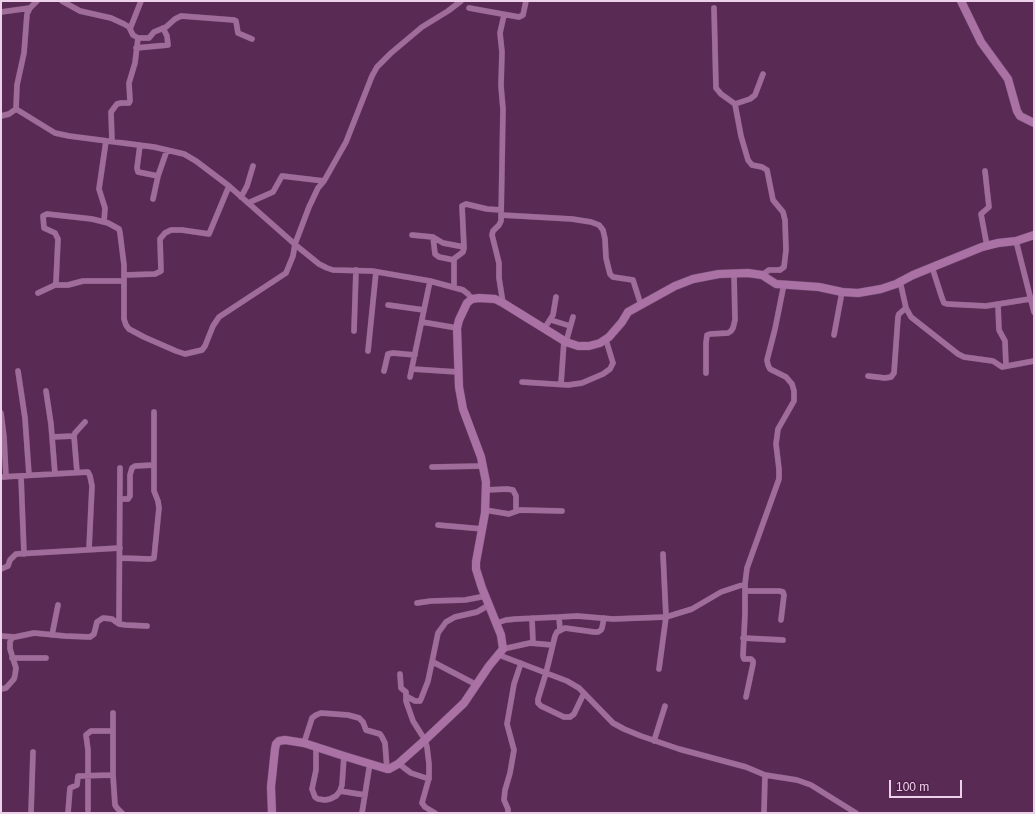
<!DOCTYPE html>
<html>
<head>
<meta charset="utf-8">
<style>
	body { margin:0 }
	#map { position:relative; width:1035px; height:814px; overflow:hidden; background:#582a54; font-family:Helvetica,sans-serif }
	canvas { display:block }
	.frame { position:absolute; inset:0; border:2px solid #edd0e9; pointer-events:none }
	.scale { position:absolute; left:889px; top:780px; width:73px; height:18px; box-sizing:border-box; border:2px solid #edd0e9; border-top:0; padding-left:5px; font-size:12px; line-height:14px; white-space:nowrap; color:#edd0e9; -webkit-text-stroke:3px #4d1f49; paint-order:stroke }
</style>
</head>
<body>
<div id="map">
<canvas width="1035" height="814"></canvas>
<div class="frame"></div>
<div class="scale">100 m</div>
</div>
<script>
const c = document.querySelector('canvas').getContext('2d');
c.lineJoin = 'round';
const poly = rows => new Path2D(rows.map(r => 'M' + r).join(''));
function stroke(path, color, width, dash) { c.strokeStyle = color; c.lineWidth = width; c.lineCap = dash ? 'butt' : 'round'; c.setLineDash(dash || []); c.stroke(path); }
const street = poly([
	[62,1,80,11,111,18,124,24,129,27,133,35,138,38,149,38,154,32,166,27,175,19,181,16,234,20,236,21,238,33,252,39],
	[469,8,519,17,523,15,526,1],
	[714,8,716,88,721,94,735,104,741,136,748,160,752,165,762,167,767,170,773,200,783,212,785,220,786,250,784,267,780,270,769,270,762,275],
	[1,12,30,8],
	[130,29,141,1],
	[136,48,168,45,167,36,163,28],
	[735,104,750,99,755,95,763,74],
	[16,109,55,133,69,136,154,147,184,154,196,161,229,186,298,247,319,264,327,268,333,270,372,271,430,281,463,290,468,294,472,299],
	[1,116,9,114,16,109,17,85,24,53,27,14,30,8,37,1],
	[112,141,111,112,117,104,121,103,129,103,130,101,129,83,135,63,138,38],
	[140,145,137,168,138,172,158,176],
	[985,171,989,207,981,214,987,246],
	[241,197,247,186,253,166],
	[153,199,158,176,167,150],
	[248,203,273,192,282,176,324,181],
	[501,215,572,219,591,222,599,225,603,230,605,239,606,258,610,274,613,277,633,280,641,305],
	[104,222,105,208,99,189,106,141],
	[412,235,433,237,443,243,464,247],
	[433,237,435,254,439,257,454,260],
	[1016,241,1034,312],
	[932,267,942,298,944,303,947,304,986,306,1030,299],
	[124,275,155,274,161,271,160,239,165,233,171,230,182,230,209,234,229,186],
	[900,281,906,308,911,317,958,354,964,357,993,361,1002,367,1034,361],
	[55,285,68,285,83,281,124,281],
	[454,287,454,260,455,258,463,252,464,248,462,206,466,204,487,209,501,210],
	[38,293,55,285,56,282,58,239,55,233,44,228,43,216,47,214,92,219,108,223,119,229,120,233,124,265,124,319,126,325,129,329,144,337,176,351,185,354,202,350,205,346,213,326,219,317,286,273,293,256,295,244,309,207,318,188,324,181,346,142,372,76,377,67,391,53,422,27,448,11,461,1],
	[503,303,499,278,499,263,492,235,493,231,499,225,501,221,503,109,501,86,502,52,500,33,504,15],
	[388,305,424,310],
	[998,305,999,330,1005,341,1006,366],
	[551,320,570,326],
	[422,322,457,328],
	[544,329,553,315,556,297],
	[354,331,356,270],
	[834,335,842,292],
	[566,342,573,317],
	[368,351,376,272],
	[412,369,458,372],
	[18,371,25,418,29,475],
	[384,371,388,354,393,353,415,355],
	[706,373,706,343,707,335,710,334,728,333,731,331,733,328,735,320,734,273],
	[868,376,885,378,891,377,894,373,898,317,899,314,906,308],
	[410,377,430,281],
	[522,382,568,385,582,383,603,374,610,369,613,363,606,340],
	[561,384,564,341],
	[46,391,51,424,55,474],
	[1,413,4,437,6,477],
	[52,437,74,436],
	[432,467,483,466],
	[77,472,74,436,75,433,85,422],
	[21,476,24,554],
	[1,477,88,472,90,476,92,486,89,549],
	[485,490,507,489,513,490,516,496,516,511],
	[120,499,128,499,130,496,130,475,132,468,135,466,154,465],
	[485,510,509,514,520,510,562,511],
	[438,525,483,529],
	[120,558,150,559,154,558,159,508,158,501,154,491,154,412],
	[1,569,8,566,10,560,16,554,120,548],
	[745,591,779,591,783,592,784,595,781,620],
	[417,603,431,601,465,600,486,596],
	[559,617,560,630],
	[532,618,533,643],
	[119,623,120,468],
	[497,623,506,620,516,619,559,617,577,616,613,619,666,617,692,609,721,592,745,584],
	[52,635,58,605],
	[1,636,15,637],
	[743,638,783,640],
	[503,649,530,643,552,645],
	[499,655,567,681,579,688,613,723,624,729,641,736,679,749,746,767,765,775,797,780,811,785,856,813],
	[12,658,46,658],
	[433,662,477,685],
	[659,669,666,617,663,554],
	[400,674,401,688,406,692,406,701,413,721,425,740,427,747,429,764,429,778,422,803,425,807,435,813],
	[1,689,6,688,14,679,15,675,16,668,10,649,10,642,12,638,15,637,34,633,65,636,90,637,94,634,97,622,103,618,112,619,119,624,126,625,147,626],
	[584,693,574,714,570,717,564,717,541,706,538,703,538,699,546,673,555,636,557,632,565,628,594,632,598,632,601,630,602,628,604,618],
	[406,696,415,701,420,701,421,699,428,681,438,633,446,622,455,617,477,612,489,605],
	[746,697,753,664,753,661,751,659,744,659,743,656,745,613,745,584,747,568,779,479,779,469,776,444,778,429,794,401,794,391,792,384,786,377,770,369,768,365,767,360,775,329,784,284],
	[113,713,113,775,115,805,117,808,122,813],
	[654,741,665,706],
	[304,743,312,718,316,715,321,713,348,715,359,718,363,722,366,730,380,734,382,737,385,743,387,769],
	[316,746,316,770,312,789,315,797,318,799,325,800,330,799,336,796,340,791,342,785,344,756],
	[399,763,403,767,411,773,429,779],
	[340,791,365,795],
	[88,810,88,750,86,735,91,731,113,731],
	[31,813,33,752],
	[68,813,70,788,77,785,78,776,113,775],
	[362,813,370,763],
	[508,813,508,809,504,800,505,790,510,773,514,750,507,724,514,684,521,663],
	[764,813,765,775]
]);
const secondary = poly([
	[961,1,981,42,1008,79,1017,111,1020,116,1034,123],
	[272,813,271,787,275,749,276,744,279,741,285,740,304,743,344,756,387,769,389,769,398,764,425,740,464,703,489,666,503,649,501,635,482,588,476,569,476,562,485,513,486,482,481,457,463,409,459,387,457,328,459,320,467,303,472,299,479,298,495,299,503,303,566,342,578,346,589,346,600,343,609,337,622,322,628,312,675,286,693,279,719,274,748,273,762,275,776,284,819,287,842,292,858,293,881,289,896,284,913,275,982,247,998,243,1016,241,1034,235]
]);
stroke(street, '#71496e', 6);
stroke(secondary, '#71496e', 9);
stroke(street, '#a06c9a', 5.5);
stroke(secondary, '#aa72a4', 8);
</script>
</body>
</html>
